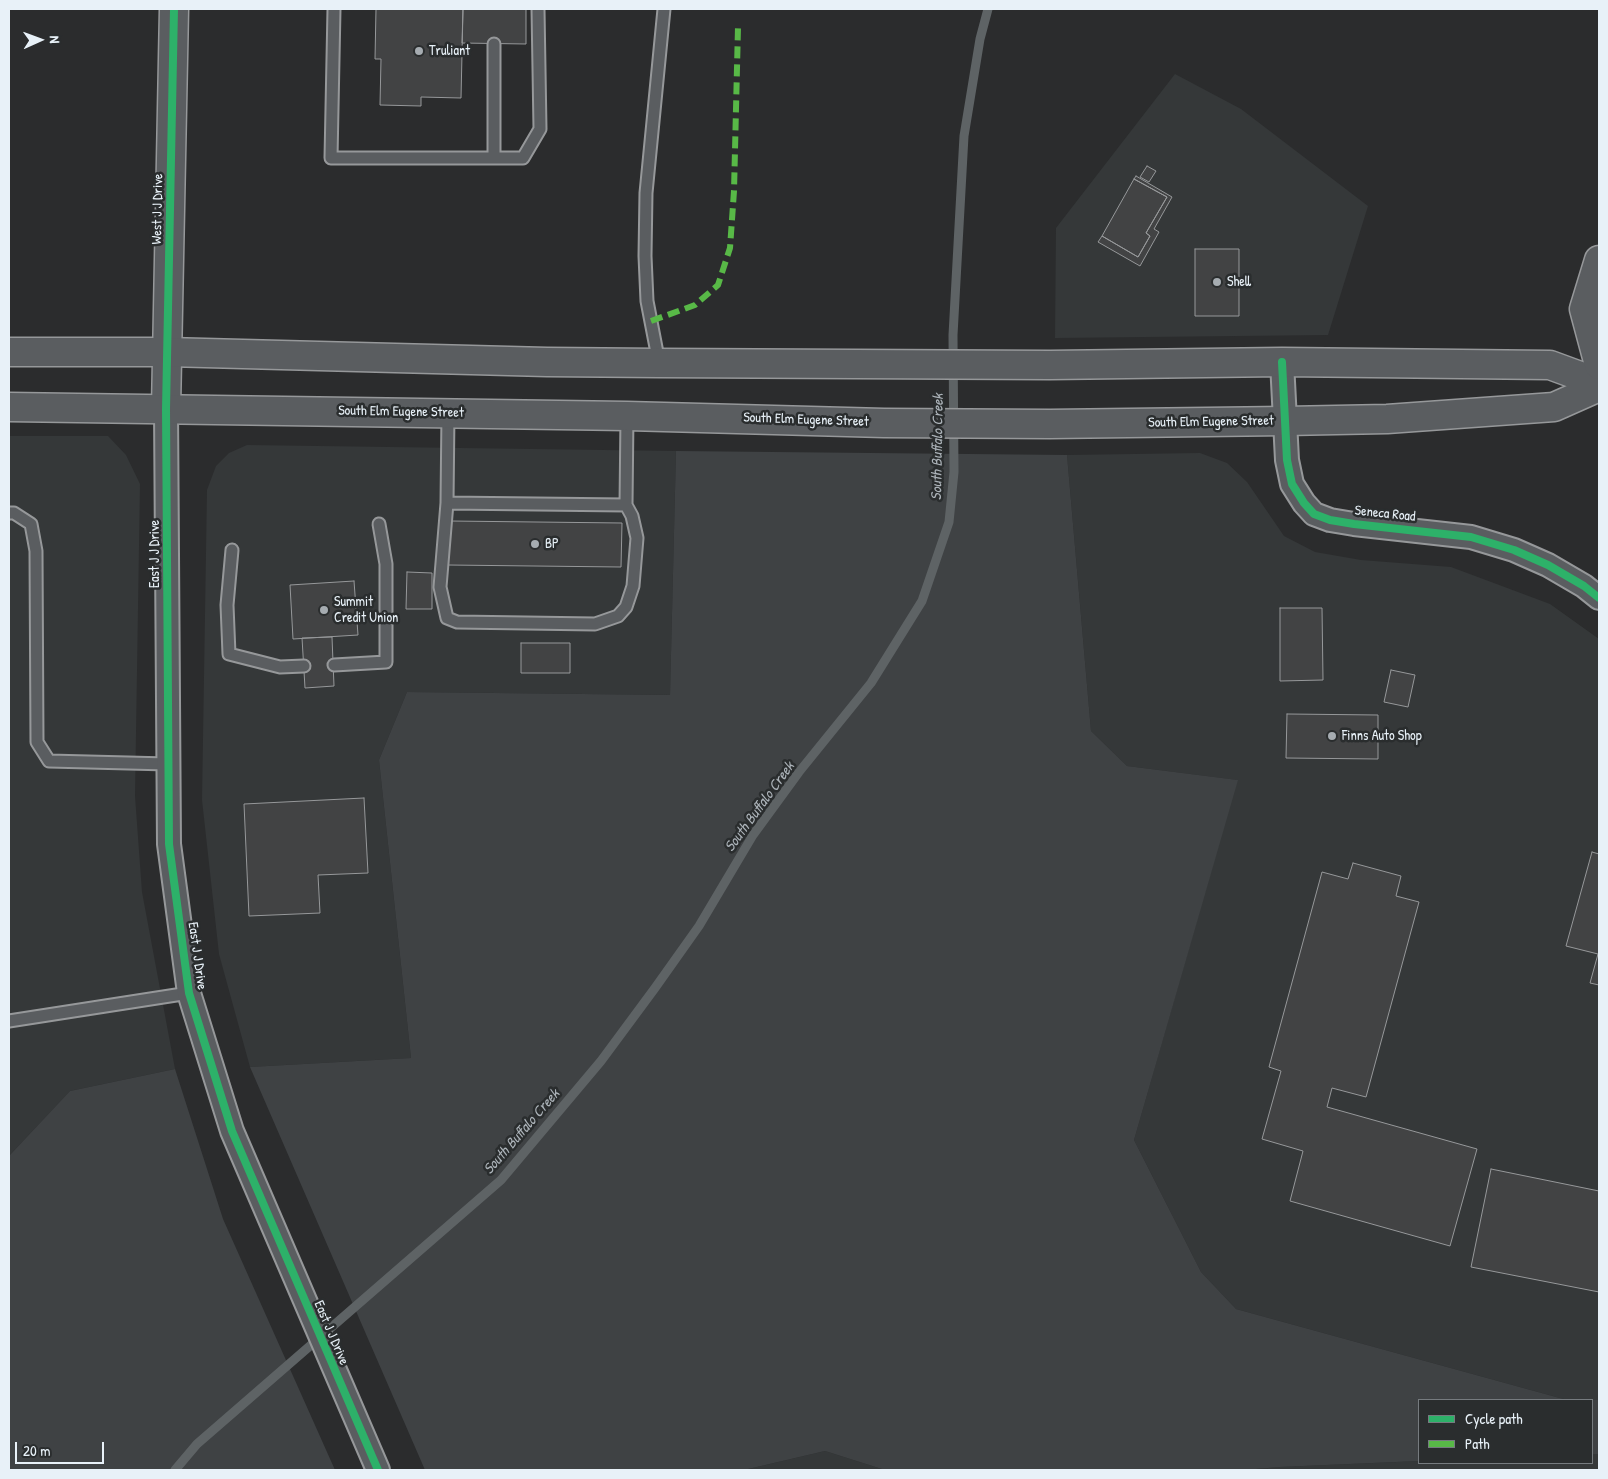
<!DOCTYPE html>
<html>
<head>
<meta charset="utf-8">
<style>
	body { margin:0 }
	#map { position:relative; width:1608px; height:1479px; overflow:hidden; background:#2b2c2d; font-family:"Patrick Hand",sans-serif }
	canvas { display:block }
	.frame { position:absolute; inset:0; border:10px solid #e8f1f8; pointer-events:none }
	.legend { position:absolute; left:1418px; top:1399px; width:175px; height:65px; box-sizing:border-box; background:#2a2d2e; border:1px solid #767b7f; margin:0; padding:6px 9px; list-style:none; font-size:15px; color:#e8f1f8 }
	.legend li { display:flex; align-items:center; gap:10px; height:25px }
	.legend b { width:25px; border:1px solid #767b7f }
	.north { position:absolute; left:15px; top:15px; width:50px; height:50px; -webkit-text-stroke:4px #2a2d2e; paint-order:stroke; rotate:88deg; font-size:14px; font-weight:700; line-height:20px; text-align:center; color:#e8f1f8 }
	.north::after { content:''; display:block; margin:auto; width:18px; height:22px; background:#e8f1f8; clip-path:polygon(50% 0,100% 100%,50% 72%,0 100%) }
	.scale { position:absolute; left:15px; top:1442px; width:89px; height:22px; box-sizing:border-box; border:2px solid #e8f1f8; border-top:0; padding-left:6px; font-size:15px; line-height:18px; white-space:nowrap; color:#e8f1f8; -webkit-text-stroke:4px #2a2d2e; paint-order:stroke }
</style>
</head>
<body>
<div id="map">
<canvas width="1608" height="1479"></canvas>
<div class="frame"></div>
<ul class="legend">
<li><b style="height:6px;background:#2db169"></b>Cycle path</li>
<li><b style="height:6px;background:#58b947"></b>Path</li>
</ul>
<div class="north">N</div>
<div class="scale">20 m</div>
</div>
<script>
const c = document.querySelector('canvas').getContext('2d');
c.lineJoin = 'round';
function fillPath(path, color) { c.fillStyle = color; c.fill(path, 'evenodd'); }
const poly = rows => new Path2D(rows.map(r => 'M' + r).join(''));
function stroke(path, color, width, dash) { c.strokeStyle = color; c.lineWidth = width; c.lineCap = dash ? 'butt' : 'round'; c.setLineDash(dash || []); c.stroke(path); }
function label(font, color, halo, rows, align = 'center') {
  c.font = font + ' "Patrick Hand",sans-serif'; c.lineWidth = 5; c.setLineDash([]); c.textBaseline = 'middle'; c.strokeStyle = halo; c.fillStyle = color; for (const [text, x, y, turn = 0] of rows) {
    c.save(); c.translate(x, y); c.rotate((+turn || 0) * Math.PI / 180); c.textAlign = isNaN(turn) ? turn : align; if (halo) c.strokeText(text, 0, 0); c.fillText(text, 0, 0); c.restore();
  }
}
fillPath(poly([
	[1175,74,1241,109,1368,206,1328,335,1055,338,1056,228],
	[9,436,108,436,126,455,140,484,135,796,142,892,175,1069,70,1091,9,1156],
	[247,445,676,451,670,695,407,692,379,760,411,1058,250,1067,219,954,202,800,207,490,216,466,229,453],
	[1200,453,1227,463,1247,482,1284,536,1315,552,1361,560,1451,567,1550,604,1599,639,1599,1400,1567,1400,1236,1309,1201,1272,1134,1140,1237,780,1127,766,1091,731,1067,455],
	[825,1451,885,1470,744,1470],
	[1592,1454,1599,1454,1599,1470,1244,1470,1280,1467,1419,1461,1419,1463,1592,1463]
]), '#353839');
fillPath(poly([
	[676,451,1067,455,1091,731,1127,766,1238,780,1134,1140,1201,1272,1236,1309,1567,1400,1599,1400,1599,1454,1592,1454,1592,1400,1419,1400,1419,1461,1280,1467,1244,1470,885,1470,825,1451,744,1470,425,1470,250,1067,411,1058,379,760,407,692,670,695],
	[175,1069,223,1219,335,1470,9,1470,9,1156,70,1091]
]), '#3f4244');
stroke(poly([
	[175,1470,197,1444,501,1180,601,1061,655,988,699,926,753,835,799,772,871,683,922,601,949,522,954,472,953,335,964,136,980,39,988,9]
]), '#5e6365', 9);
const building = poly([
	[376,9,463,9,461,98,421,97,421,106,380,105,381,59,375,59,376,9],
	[463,9,526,9,526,44,462,43,463,9],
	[1147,166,1156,171,1149,182,1140,177,1147,166],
	[1136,176,1172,197,1154,229,1159,232,1140,266,1098,242,1102,236,1138,257,1150,236,1146,233,1167,197,1134,179,1136,176],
	[1134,179,1167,197,1146,233,1150,236,1138,257,1102,236,1134,179],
	[1195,249,1239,249,1239,316,1195,316,1195,249],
	[449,521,622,523,621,567,448,565,449,521],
	[407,572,432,573,432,609,406,609,407,572],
	[354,581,358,635,293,639,290,585,354,581],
	[1280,608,1322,608,1323,680,1280,681,1280,608],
	[332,637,334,686,305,688,302,638,332,637],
	[521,643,570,643,570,673,521,673,521,643],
	[1391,670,1415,675,1408,707,1384,702,1391,670],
	[1287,714,1378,715,1378,759,1286,758,1287,714],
	[364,798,368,873,318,875,320,913,249,916,244,804,364,798],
	[1592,852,1599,854,1599,985,1590,983,1598,954,1566,946,1592,852],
	[1353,863,1401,876,1396,896,1419,902,1366,1097,1332,1088,1327,1107,1477,1149,1450,1246,1290,1201,1303,1151,1262,1139,1281,1071,1269,1067,1322,872,1348,879,1353,863],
	[1491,1169,1599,1191,1599,1292,1471,1267,1491,1169]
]);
fillPath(building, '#424344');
stroke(building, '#96989a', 1);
const service = poly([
	[334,9,331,158,523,158,540,129,538,9],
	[494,158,494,44],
	[659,363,647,301,645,256,646,193,664,9],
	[448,413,447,503,626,505,627,416],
	[447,503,440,587,447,618,457,622,595,624,618,616,626,607,633,586,637,538,632,516,626,505],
	[9,513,14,513,31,524,36,551,37,742,49,761,168,764],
	[232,550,227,605,229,654,280,667,304,666],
	[334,665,386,662,386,564,379,524],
	[9,1021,189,993]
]);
const minor = poly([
	[1282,362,1287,460,1292,484,1304,503,1314,514,1330,520,1354,524,1471,537,1514,550,1548,565,1584,586,1599,598],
	[166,409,169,844,189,993,232,1131,378,1470]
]);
const tertiary = poly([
	[166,409,174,9]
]);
const primary = poly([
	[9,352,167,352,547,362,659,363,1050,365,1282,362,1550,365,1599,383],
	[9,407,627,416,884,423,1050,424,1285,421,1387,419,1554,407,1599,387]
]);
const motorway = poly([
	[1599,260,1584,309,1599,365]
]);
stroke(service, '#96989a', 15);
stroke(minor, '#96989a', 26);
stroke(tertiary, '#96989a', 31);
stroke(primary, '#96989a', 31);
stroke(motorway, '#96989a', 31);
stroke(service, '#5a5d60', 11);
stroke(minor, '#5a5d60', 22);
stroke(tertiary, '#5a5d60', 28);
stroke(primary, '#5a5d60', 28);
stroke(motorway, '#5a5d60', 28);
stroke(poly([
	[651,321,695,305,718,285,730,248,734,191,738,27]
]), '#58b947', 6, [12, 6]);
stroke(poly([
	[174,9,166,409,169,844,189,993,232,1131,378,1470],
	[1282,362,1287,460,1292,484,1304,503,1314,514,1330,520,1354,524,1471,537,1514,550,1548,565,1584,586,1599,598]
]), '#2db169', 8);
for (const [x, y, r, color] of [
	[419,51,5,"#a6acb1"],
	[1217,282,5,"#a6acb1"],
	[535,544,5,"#a6acb1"],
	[324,610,5,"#a6acb1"],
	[1332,736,5,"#a6acb1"]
]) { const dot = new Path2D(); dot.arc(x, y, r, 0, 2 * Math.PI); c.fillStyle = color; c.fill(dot); stroke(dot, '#2a2d2e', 2); }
label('14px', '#e8f1f8', '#2a2d2e', [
	["Truliant",429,51],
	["Shell",1227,282],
	["BP",545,544],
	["Summit",334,602],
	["Credit Union",334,618],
	["Finns Auto Shop",1342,736]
], 'left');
label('14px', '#e8f1f8', '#2a2d2e', [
	["West J J Drive",158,209,-89],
	["South Elm Eugene Street",401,412,1],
	["South Elm Eugene Street",806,420,2],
	["South Elm Eugene Street",1211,422,-1],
	["Seneca Road",1385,514,6],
	["East J J Drive",155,554,-90],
	["East J J Drive",197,956,82],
	["East J J Drive",331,1333,67]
]);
label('italic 15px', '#acb3b9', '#2a2d2e', [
	["South Buffalo Creek",938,447,-89],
	["South Buffalo Creek",760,807,-54],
	["South Buffalo Creek",522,1132,-49]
]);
</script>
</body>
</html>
